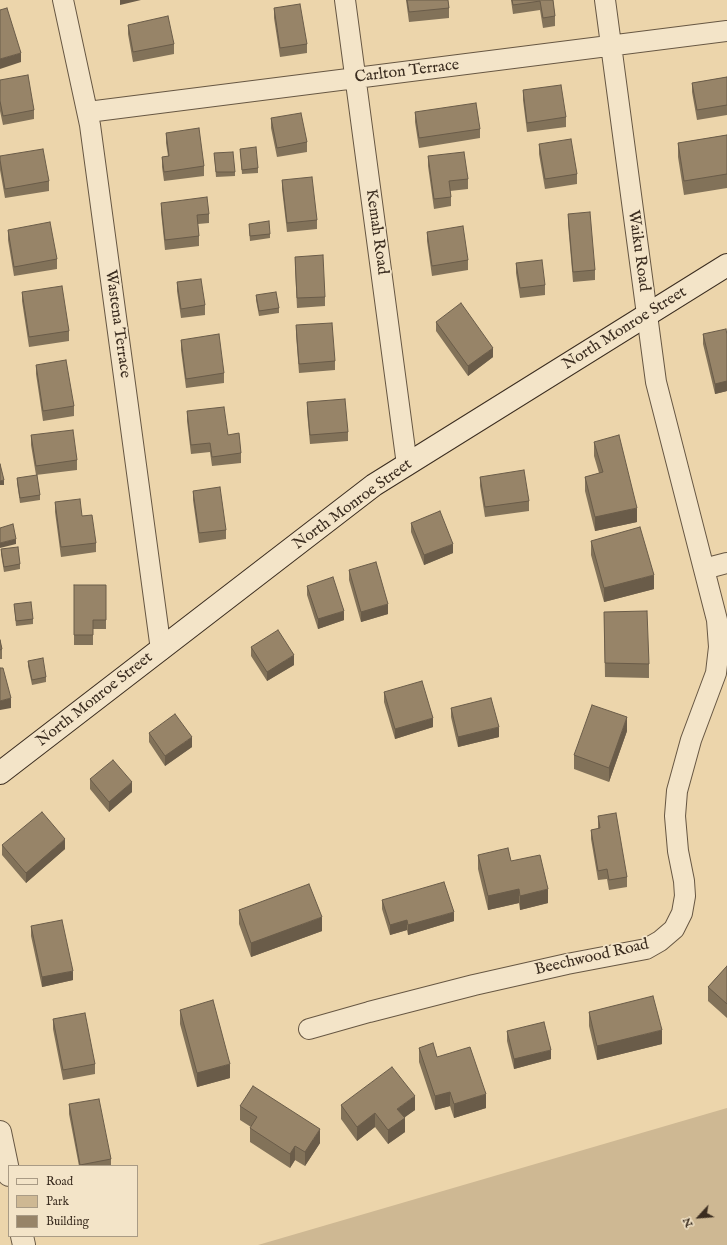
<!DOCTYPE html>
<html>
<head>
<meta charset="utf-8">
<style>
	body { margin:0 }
	#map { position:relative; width:727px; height:1245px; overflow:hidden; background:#ecd5ab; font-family:"IM FELL English",serif }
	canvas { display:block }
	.legend { position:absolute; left:8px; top:1165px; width:130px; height:72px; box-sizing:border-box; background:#f3e4c8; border:1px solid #a99b85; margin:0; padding:5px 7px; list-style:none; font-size:12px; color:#3b2d20 }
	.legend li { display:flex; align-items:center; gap:8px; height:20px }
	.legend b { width:20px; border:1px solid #a99b85 }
	.north { position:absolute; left:679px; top:1197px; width:40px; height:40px; -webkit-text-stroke:3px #f3e4c8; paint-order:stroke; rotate:244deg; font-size:11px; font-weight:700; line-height:16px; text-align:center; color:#3b2d20 }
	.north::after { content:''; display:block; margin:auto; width:14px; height:18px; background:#3b2d20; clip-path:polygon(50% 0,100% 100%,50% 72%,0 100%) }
</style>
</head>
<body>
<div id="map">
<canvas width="727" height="1245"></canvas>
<ul class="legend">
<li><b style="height:5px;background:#f3e4c8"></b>Road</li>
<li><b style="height:11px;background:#ceb893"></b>Park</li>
<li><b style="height:11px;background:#978468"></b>Building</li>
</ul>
<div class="north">N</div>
</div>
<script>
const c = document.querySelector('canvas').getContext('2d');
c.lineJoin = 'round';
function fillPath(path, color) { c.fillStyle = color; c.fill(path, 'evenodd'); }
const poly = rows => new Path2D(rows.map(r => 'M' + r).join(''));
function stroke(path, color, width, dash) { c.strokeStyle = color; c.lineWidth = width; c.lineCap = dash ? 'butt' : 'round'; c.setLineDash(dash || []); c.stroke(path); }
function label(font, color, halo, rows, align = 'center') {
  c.font = font + ' "IM FELL English",serif'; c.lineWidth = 3.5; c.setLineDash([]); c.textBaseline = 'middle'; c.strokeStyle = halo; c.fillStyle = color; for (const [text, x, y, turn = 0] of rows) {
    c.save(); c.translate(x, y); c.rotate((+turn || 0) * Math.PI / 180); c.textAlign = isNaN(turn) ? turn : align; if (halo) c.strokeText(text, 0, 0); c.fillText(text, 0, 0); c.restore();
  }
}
fillPath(poly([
	[727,1108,727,1245,258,1245]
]), '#ceb893');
const minor = poly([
	[63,0,90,125,161,650],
	[345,0,407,465],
	[88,112,727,31],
	[704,569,727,563],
	[309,1029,369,1012,474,985,567,964,646,949,660,941,674,929,682,913,685,896,684,881,678,851,675,816,677,791,691,740,716,673,719,647,717,620,656,382,605,0]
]);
const tertiary = poly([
	[0,1132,9,1175],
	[22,1236,24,1245]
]);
const secondary = poly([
	[0,773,374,485,727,265]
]);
stroke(minor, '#675743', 22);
stroke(tertiary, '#675743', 24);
stroke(secondary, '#3b2d20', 24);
stroke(minor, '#f3e4c8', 20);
stroke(tertiary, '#f3e4c8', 22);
stroke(secondary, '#f3e4c8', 22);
fillPath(poly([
	[406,0,448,0,449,8,449,18,409,22],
	[511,0,553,0,555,16,555,26,543,28,540,10,513,14],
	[274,8,307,44,307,53,280,57,274,18],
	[128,25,174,44,174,54,133,62,128,34],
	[727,77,727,115,697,120,692,92,692,83],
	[0,80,34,110,34,119,3,125,0,111],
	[523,90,566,117,566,127,527,132,523,100],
	[415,112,480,129,480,138,419,148,415,122],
	[271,118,307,142,307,152,277,157,271,128],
	[166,133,204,166,204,176,164,181,162,167,162,157,168,156,166,143],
	[727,135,727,188,684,195,678,157,678,143],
	[539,144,577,174,577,184,545,189,539,154],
	[240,149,258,168,258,173,242,174],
	[214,153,235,172,235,176,216,177],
	[0,156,49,181,49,191,5,198,0,170],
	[428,156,468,179,468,189,450,191,451,197,451,206,434,209,428,166],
	[282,180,317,220,317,229,287,232,282,189],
	[161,203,209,214,209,223,198,224,199,236,199,246,165,250,161,212],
	[568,214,595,270,595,280,573,282,568,224],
	[249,224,270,234,270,238,250,241,249,229],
	[8,230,57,259,57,269,14,276,8,240],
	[427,232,468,260,468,270,432,276,427,241],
	[295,257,325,297,325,306,297,308,295,267],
	[516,263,545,285,545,295,520,298,516,273],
	[177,282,205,305,205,315,181,318,177,291],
	[22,292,69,331,69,341,29,347,22,301],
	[256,295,279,308,279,313,259,316,256,300],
	[436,322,493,357,468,376,436,331],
	[296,325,335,361,335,370,299,373,296,335],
	[703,334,727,335,727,391,715,394,703,344],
	[181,340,224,373,224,383,186,388,181,350],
	[36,365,74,406,74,416,43,421,36,374],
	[307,402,348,432,348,441,310,444,307,412],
	[187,411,228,435,241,453,241,463,212,466,210,452,191,454,187,421],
	[31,435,77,460,77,470,36,475,31,445],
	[594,442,637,522,595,531,585,491,585,477,599,473,594,456],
	[480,477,529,501,529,511,485,517,480,486],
	[17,478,40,495,40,500,20,503,17,483],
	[193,491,226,530,226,539,199,543,193,500],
	[55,502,82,516,96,543,96,552,61,557,55,512],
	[411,523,453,553,424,565,411,532],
	[591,541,654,589,604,602,591,555],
	[1,549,20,564,20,569,4,572,1,554],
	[349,570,388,614,361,622,349,580],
	[74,585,106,585,106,629,93,629,93,645,74,645],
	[307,586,344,620,318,629,307,595],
	[14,604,33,619,33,624,16,626],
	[604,612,649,664,649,678,605,677],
	[0,640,2,649,2,659,0,659],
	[251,647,294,665,267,681,251,656],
	[28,661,46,677,46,682,32,685,28,666],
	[384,692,433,727,395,739,384,702],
	[451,708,499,737,458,747,451,717],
	[627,731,609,782,574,769,574,755],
	[149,733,192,747,165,766,149,742],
	[90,779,132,792,109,812,90,789],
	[598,816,627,877,627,887,609,890,607,879,598,880,591,839,591,830,598,829],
	[2,845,65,849,26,883,2,855],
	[478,855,511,861,548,903,520,910,519,903,488,910,478,869],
	[382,900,454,921,408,935,407,930,390,935,382,909],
	[239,910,322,931,251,957,239,924],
	[31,926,73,980,42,987,31,936],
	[727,966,727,1018,708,1001,708,987],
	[180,1010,230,1078,197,1087,180,1024],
	[589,1012,662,1044,597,1060,589,1026],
	[53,1019,95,1064,95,1074,63,1080,53,1029],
	[507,1031,551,1059,514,1069,507,1041],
	[419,1048,437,1057,486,1108,454,1118,450,1106,435,1110,419,1062],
	[69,1104,111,1159,111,1166,79,1166,69,1114],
	[341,1105,415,1110,404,1117,405,1132,388,1144,375,1127,357,1141,341,1119],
	[240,1106,320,1143,305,1166,295,1160,290,1168,250,1142,250,1128,251,1127,240,1120]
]), '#827259');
fillPath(poly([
	[120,0,141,0,120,5],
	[21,53,21,62,0,69,0,59],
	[493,348,493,357,468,376,468,366],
	[727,381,727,391,715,394,715,384],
	[4,480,4,485,0,485,0,481],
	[637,508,637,522,595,531,595,517],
	[16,539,16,544,0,548,0,543],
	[453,544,453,553,424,565,424,555],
	[654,575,654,589,604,602,604,588],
	[388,604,388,614,361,622,361,612],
	[344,611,344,620,318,629,318,619],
	[294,655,294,665,267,681,267,672],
	[11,698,11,708,0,710,0,701],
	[627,717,627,731,609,782,609,768],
	[433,718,433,727,395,739,395,729],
	[499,727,499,737,458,747,458,737],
	[192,737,192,747,165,766,165,756],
	[132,782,132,792,109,812,109,802],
	[65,839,65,849,26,883,26,873],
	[519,889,519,903,488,910,488,896],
	[548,889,548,903,520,910,520,896],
	[454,912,454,921,408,935,408,925],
	[322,917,322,931,251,957,251,943],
	[407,920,407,930,390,935,390,925],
	[73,971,73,980,42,987,42,977],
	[662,1030,662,1044,597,1060,597,1046],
	[551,1050,551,1059,514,1069,514,1059],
	[230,1064,230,1078,197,1087,197,1073],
	[450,1092,450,1106,435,1110,435,1096],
	[486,1094,486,1108,454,1118,454,1104],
	[415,1096,415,1110,397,1123,397,1109],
	[375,1113,375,1127,357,1141,357,1127],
	[405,1118,405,1132,388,1144,388,1130],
	[320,1129,320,1143,305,1166,305,1152],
	[295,1146,295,1160,290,1168,290,1154]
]), '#6a5c49');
const building = poly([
	[407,0,448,0,449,8,409,12,407,0],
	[512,0,553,0,555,16,543,18,540,1,513,5,512,0],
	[300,4,307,44,280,48,274,8,300,4],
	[7,8,21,53,0,59,0,10,7,8],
	[168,16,174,44,133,52,128,25,168,16],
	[28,75,34,110,3,116,0,101,0,80,28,75],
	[727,77,727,105,697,110,692,83,727,77],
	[561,85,566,117,527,123,523,90,561,85],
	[476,103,480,129,419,138,415,112,476,103],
	[301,113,307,142,277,148,271,118,301,113],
	[199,128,204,166,164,172,162,157,169,156,166,133,199,128],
	[727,135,727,174,684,181,678,143,727,135],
	[571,139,577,174,545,179,539,144,571,139],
	[256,147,258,168,242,170,240,149,256,147],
	[43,149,49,181,5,189,0,160,0,156,43,149],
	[233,152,235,172,216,172,214,153,233,152],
	[464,152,468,179,449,181,451,197,434,199,428,156,464,152],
	[312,177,317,220,287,223,282,180,312,177],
	[207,197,209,214,197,215,199,236,165,240,161,203,207,197],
	[590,212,595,270,573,272,568,214,590,212],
	[269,221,270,234,250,236,249,224,269,221],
	[50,222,57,259,14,267,8,230,50,222],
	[463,226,468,260,432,266,427,232,463,226],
	[323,255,325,297,297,298,295,257,323,255],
	[542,260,545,285,520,288,516,263,542,260],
	[201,279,205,305,181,309,177,282,201,279],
	[62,286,69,331,29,337,22,292,62,286],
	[276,292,279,308,259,311,256,295,276,292],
	[461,303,493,348,468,366,436,322,461,303],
	[332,323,335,361,299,364,296,325,332,323],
	[726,329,727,335,727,381,715,384,703,334,726,329],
	[219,334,224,373,186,379,181,340,219,334],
	[66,360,74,406,43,411,36,365,66,360],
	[345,399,348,432,310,435,307,402,345,399],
	[224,407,228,435,239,433,241,453,212,457,210,443,191,445,187,411,224,407],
	[73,430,77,460,36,466,31,435,73,430],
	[619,435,637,508,595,517,585,477,603,472,594,442,619,435],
	[0,464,4,480,0,481,0,464],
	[524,470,529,501,485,507,480,477,524,470],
	[37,475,40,495,20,498,17,478,37,475],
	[220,487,226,530,199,533,193,491,220,487],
	[80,499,82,516,92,515,96,543,61,547,55,502,80,499],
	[440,511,453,544,424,555,411,523,440,511],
	[13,524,16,539,0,543,0,528,13,524],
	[640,527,654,575,604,588,591,541,640,527],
	[18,547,20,564,4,567,1,549,18,547],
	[376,562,388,604,361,612,349,570,376,562],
	[333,577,344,611,318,619,307,586,333,577],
	[74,585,106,585,106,620,93,620,93,635,74,635,74,585],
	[31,602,33,619,16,621,14,604,31,602],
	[647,611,649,664,605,663,604,612,647,611],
	[278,630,294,655,267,672,251,647,278,630],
	[0,640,2,649,0,650,0,640],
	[43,658,46,677,32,680,28,661,43,658],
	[0,668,3,668,11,698,0,701,0,668],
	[422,681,433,718,395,729,384,692,422,681],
	[491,698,499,727,458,737,451,708,491,698],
	[592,705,627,717,609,768,574,755,592,705],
	[175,714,192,737,165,756,149,733,175,714],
	[113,760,132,782,109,802,90,779,113,760],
	[42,812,65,839,26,873,2,845,42,812],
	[616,813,627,877,609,880,607,869,598,871,591,830,600,828,598,816,616,813],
	[508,848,511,861,540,855,548,889,520,896,519,889,488,896,478,855,508,848],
	[444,882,454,912,408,925,407,920,390,925,382,900,444,882],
	[309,884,322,917,251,943,239,910,309,884],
	[62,920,73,971,42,977,31,926,62,920],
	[727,966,727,1004,708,987,727,966],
	[653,996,662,1030,597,1046,589,1012,653,996],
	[213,1000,230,1064,197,1073,180,1010,213,1000],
	[85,1013,95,1064,63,1070,53,1019,85,1013],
	[544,1022,551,1050,514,1059,507,1031,544,1022],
	[433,1043,437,1057,470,1047,486,1094,454,1104,450,1092,435,1096,419,1048,433,1043],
	[392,1067,415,1096,397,1109,405,1118,388,1130,375,1113,357,1127,341,1105,392,1067],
	[253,1086,320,1129,305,1152,295,1146,290,1154,250,1128,257,1117,240,1106,253,1086],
	[99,1099,111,1159,80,1165,69,1104,99,1099]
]);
fillPath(building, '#978468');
stroke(building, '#6a5c49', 1);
label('16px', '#3b2d20', '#f3e4c8', [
	["Carlton Terrace",407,72,-7],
	["Kemah Road",376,232,82],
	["Waiku Road",638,251,82],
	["Wastena Terrace",117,324,82],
	["North Monroe Street",625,329,-32],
	["North Monroe Street",353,505,-36],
	["North Monroe Street",95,700,-38],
	["Beechwood Road",592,958,-13]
]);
</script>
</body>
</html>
